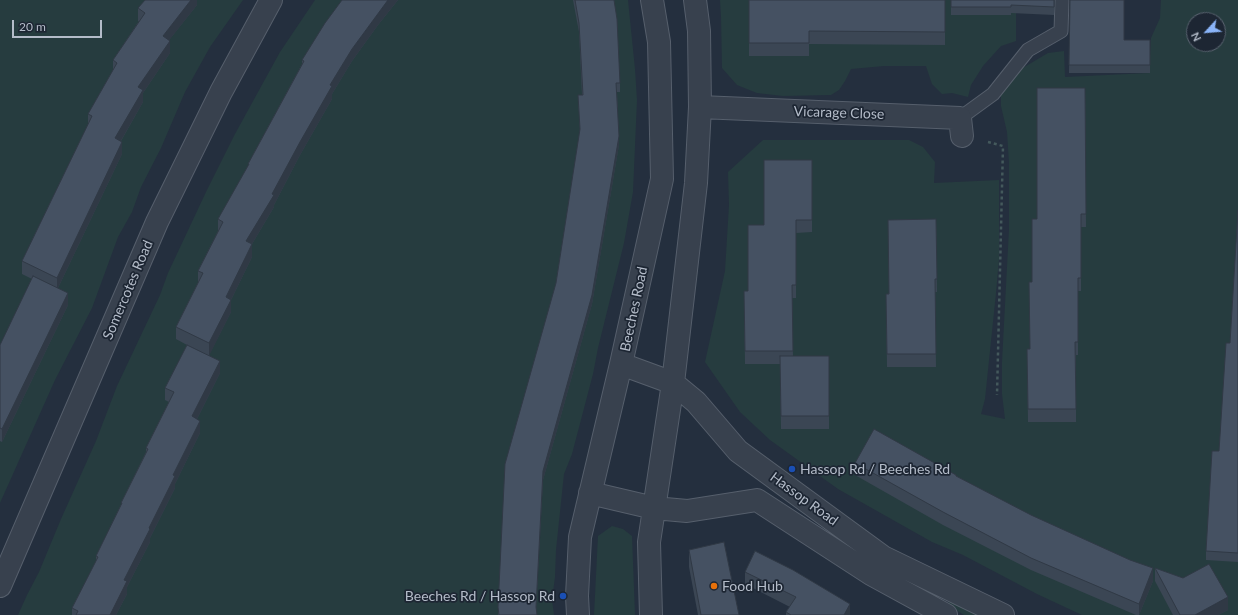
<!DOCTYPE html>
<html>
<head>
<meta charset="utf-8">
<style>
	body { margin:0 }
	#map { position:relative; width:1238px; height:615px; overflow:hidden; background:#242f3e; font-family:Lato,sans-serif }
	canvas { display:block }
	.north { position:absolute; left:1186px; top:12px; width:40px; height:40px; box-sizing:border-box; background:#1d2633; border:1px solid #59626f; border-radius:50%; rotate:244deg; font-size:11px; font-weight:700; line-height:16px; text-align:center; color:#b4bcc9 }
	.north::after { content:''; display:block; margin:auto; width:14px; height:18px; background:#8ab4f8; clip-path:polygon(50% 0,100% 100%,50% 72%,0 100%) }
	.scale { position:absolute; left:12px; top:20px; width:90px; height:18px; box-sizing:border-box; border:2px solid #b4bcc9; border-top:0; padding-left:5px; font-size:12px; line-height:14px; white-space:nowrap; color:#b4bcc9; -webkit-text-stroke:3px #1d2633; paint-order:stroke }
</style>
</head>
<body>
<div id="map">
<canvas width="1238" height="615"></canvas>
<div class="north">N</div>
<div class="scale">20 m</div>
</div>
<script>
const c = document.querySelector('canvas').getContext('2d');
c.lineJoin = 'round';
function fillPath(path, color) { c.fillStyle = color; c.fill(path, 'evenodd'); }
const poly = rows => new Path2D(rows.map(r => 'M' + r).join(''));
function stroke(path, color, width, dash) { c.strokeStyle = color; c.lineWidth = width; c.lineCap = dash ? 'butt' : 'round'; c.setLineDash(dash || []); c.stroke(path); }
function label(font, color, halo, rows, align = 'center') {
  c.font = font + ' Lato,sans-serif'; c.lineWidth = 3.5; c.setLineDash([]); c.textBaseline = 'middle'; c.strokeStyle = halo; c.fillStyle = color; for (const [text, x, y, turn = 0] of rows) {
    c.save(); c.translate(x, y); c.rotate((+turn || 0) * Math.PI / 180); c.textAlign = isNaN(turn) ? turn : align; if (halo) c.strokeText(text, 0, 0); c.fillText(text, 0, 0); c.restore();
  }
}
fillPath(poly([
	[0,0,243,0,210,47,185,92,161,148,141,187,132,212,118,237,92,308,55,380,0,503],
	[315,0,628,0,635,69,637,100,633,192,624,243,598,348,593,374,572,454,564,474,556,550,555,577,552,600,554,615,18,615,27,595,39,572,61,519,96,441,117,386,160,295,168,273,206,192,235,134,280,52],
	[720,0,1016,0,1016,41,1001,46,983,66,971,85,968,97,952,93,942,94,932,84,926,66,884,66,851,69,845,81,839,90,831,95,783,96,757,93,737,85,722,68,721,17],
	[1161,0,1238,0,1238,615,1082,615,1037,594,963,555,932,542,838,489,770,440,740,412,705,362,725,271,729,205,728,172,763,140,909,140,923,147,935,162,934,183,999,180,999,259,996,293,985,399,981,414,1005,419,1002,394,1002,362,1009,229,1009,163,1007,132,1001,106,1001,94,1021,69,1048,53,1064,51,1065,77,1149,73,1151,38,1160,18],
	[1194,20,1218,20,1218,44,1194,44],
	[612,526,623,529,632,536,635,615,594,615,598,536],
	[950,597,990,615,964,615,948,605]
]), '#263c3f');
const service = poly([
	[960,118,993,94,1028,50,1061,31,1062,0]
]);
const minor = poly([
	[700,107,960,118,962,136],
	[621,364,673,383,696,402,738,451,883,557,1003,615],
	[590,493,654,508,687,511,757,500,871,574,946,615],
	[0,586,157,222,221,92,271,0],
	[578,615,577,596,580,537,621,364,662,179,659,42,652,0],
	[651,615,649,542,673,383,696,183,700,107,699,31,695,0]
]);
stroke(service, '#565f6c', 15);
stroke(minor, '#565f6c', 24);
stroke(poly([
	[988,142,1003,146,997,395]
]), '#44595c', 2.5, [3, 3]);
stroke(service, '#38414e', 13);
stroke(minor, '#38414e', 22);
fillPath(poly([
	[197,0,197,5,169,40,170,53,143,93,143,102,121,141,122,154,58,288,68,305,2,442,0,441,0,345,32,279,22,274,22,261,88,125,88,114,113,70,113,60,139,21,138,21,138,8],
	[342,0,398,0,378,25,352,61,332,94,332,99,300,155,274,205,274,207,252,244,252,257,231,300,231,312,209,355,220,373,197,419,200,433,175,484,175,488,150,538,150,542,127,587,127,594,116,615,72,615,72,608,96,562,96,556,121,505,121,503,146,452,146,448,169,402,165,400,165,388,187,345,176,339,176,327,198,283,198,271,218,231,218,219,248,167,248,164,302,64,302,60],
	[573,0,614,0,620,83,620,92,617,92,619,145,592,304,543,480,536,610,537,615,498,615,498,607,556,283,580,131,578,95,582,95,579,32],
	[749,0,945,0,945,45,809,44,809,56,749,56],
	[951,0,1055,0,1054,15,1011,13,1011,15,951,15],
	[1070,0,1124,40,1150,40,1150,73,1069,73],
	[1085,88,1086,227,1081,227,1081,291,1078,291,1078,355,1076,355,1076,422,1028,422,1027,349,1030,349,1032,282,1037,219],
	[812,160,812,232,796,233,796,298,792,298,793,356,829,356,829,429,781,429,780,364,745,364,744,291,748,291,764,225],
	[1238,210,1238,562,1206,560,1206,551,1219,451,1230,343],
	[936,219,937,292,935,292,936,367,887,367,886,294,888,294],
	[855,463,956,476,1153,581,1139,615,1136,615,1031,570,943,525,855,475],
	[689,550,739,615,698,615,689,567],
	[1155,568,1183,578,1228,610,1218,615,1173,615,1155,581],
	[745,572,850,615,786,615,786,612,790,607,745,584]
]), '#3b4654');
fillPath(poly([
	[191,0,197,0,197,5,163,48,163,36],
	[388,0,398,0,378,25,352,61,332,94,332,99,300,155,274,205,274,207,246,254,246,241,272,194,330,85,352,49],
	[170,41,170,53,143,93,143,102,115,151,115,138,138,87],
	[619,136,619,145,592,304,543,480,536,615,543,471],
	[122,142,122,154,57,290,57,278],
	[252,244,252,257,231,300,231,312,209,356,209,343,226,297],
	[68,293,68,305,2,442,2,429],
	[220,361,220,373,192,429,192,416],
	[200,421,200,433,175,484,175,488,150,538,150,542,127,587,127,594,116,615,110,615,124,580,173,475],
	[1153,568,1153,581,1139,615,1139,604],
	[1228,597,1228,610,1218,615,1195,615],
	[850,604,850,615,844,615]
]), '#303945');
const building = poly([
	[145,0,191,0,163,36,170,41,138,87,143,90,115,138,122,142,57,278,22,261,92,116,88,114,117,63,113,60,145,13,138,8,145,0],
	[342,0,388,0,352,49,330,85,332,86,300,142,272,194,274,195,246,241,252,244,226,297,231,300,209,343,176,327,203,273,198,271,223,222,218,219,249,164,248,164,304,61,302,60,325,23,342,0],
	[575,0,614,0,617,19,620,83,616,83,619,136,592,295,543,471,536,607,537,615,499,615,498,607,505,464,556,283,580,129,578,95,583,95,579,23,575,0],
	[749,0,945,0,945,32,809,31,809,43,749,43,749,0],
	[951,0,1054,0,1054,7,1011,5,1011,7,951,7,951,0],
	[1070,0,1124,0,1124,40,1150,40,1150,65,1069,65,1070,0],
	[1037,88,1085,88,1086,214,1081,214,1081,278,1078,278,1078,342,1075,342,1076,409,1028,409,1027,349,1030,349,1029,282,1032,282,1032,219,1037,219,1037,88],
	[764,160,812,160,812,220,796,220,796,285,792,285,793,351,745,351,744,291,748,291,748,225,764,225,764,160],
	[1238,210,1238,553,1206,551,1212,451,1219,451,1226,343,1230,343,1238,210],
	[936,219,937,279,935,279,936,354,887,354,886,294,889,294,888,220,936,219],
	[33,276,68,293,2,429,0,428,0,345,33,276],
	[187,345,220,361,192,416,200,421,173,475,175,476,149,528,150,529,124,580,127,581,110,615,76,615,78,611,72,608,98,557,96,556,122,503,121,503,148,449,146,448,174,392,165,388,187,345],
	[780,356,829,356,829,416,781,416,780,356],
	[874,429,956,475,956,476,1031,515,1130,560,1153,568,1139,604,1031,558,943,512,855,463,874,429],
	[724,542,739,615,701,615,689,550,724,542],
	[755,551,793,570,850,604,844,615,791,615,786,612,796,597,745,572,755,551],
	[1209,564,1228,597,1195,615,1180,615,1155,568,1183,578,1209,564]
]);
fillPath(building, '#455162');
stroke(building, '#303945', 1);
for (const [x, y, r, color] of [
	[792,469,4,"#1a4fb4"],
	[714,586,4,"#e8710a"],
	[563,596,4,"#1a4fb4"]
]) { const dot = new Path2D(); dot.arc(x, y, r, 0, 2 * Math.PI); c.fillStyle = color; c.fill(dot); stroke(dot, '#1d2633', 1.5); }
label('14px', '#b4bcc9', '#1d2633', [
	["Vicarage Close",839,113,2],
	["Somercotes Road",128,290,-67],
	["Beeches Road",634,309,-78],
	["Hassop Road",804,499,36]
]);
label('14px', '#b4bcc9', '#1d2633', [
	["Hassop Rd / Beeches Rd",800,469],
	["Food Hub",722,586],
	["Beeches Rd / Hassop Rd",555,596,"right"]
], 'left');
</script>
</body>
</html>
